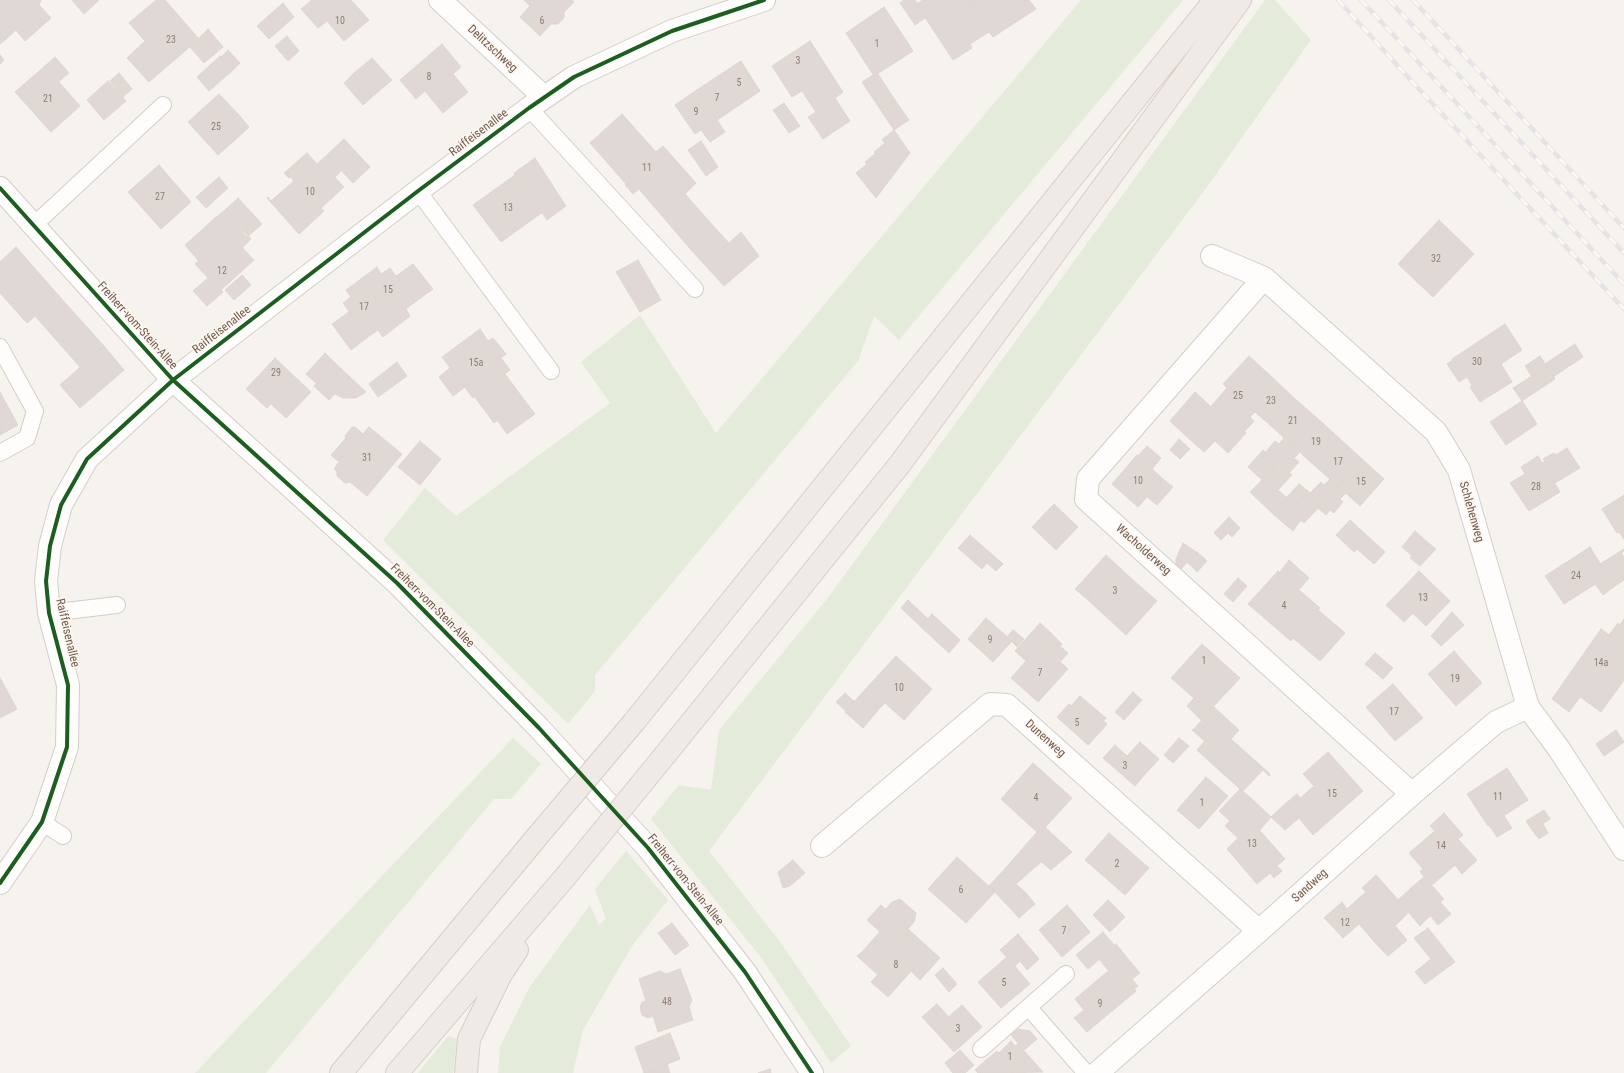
<!DOCTYPE html>
<html>
<head>
<meta charset="utf-8">
<style>
	body { margin:0 }
	canvas { display:block; background:#f6f2ee }
</style>
</head>
<body>
<canvas width="1624" height="1073"></canvas>
<script>
const c = document.querySelector('canvas').getContext('2d');
c.lineJoin = 'round';
function fillPath(path, color) { c.fillStyle = color; c.fill(path, 'evenodd'); }
const poly = rows => new Path2D(rows.map(r => 'M' + r).join(''));
function stroke(path, color, width, dash) { c.strokeStyle = color; c.lineWidth = width; c.lineCap = dash ? 'butt' : 'round'; c.setLineDash(dash || []); c.stroke(path); }
function label(font, color, halo, rows, align = 'center') {
  c.font = font + ' "Roboto Condensed",sans-serif'; c.lineWidth = 3; c.setLineDash([]); c.textBaseline = 'middle'; c.strokeStyle = halo; c.fillStyle = color; for (const [text, x, y, turn = 0] of rows) {
    c.save(); c.translate(x, y); c.rotate((+turn || 0) * Math.PI / 180); c.textAlign = isNaN(turn) ? turn : align; if (halo) c.strokeText(text, 0, 0); c.fillText(text, 0, 0); c.restore();
  }
}
fillPath(poly([
	[1081,0,1183,0,899,340,874,316,858,361,595,675,595,691,568,724,383,540,425,488,456,516,610,403,581,362,640,315,716,433],
	[1265,0,1275,0,1311,40,1204,191,709,851,781,943,851,1046,831,1063,762,959,651,819,679,785,711,790,719,730,827,599],
	[513,738,541,764,511,799,494,799,266,1073,195,1073],
	[626,851,668,900,632,946,583,1030,573,1073,498,1073,500,1047,529,988,590,905,599,925,606,919,595,889],
	[448,1036,457,1039,453,1073,418,1073]
]), '#e4ebda');
const building = poly([
	[0,0,41,0,39,5,51,18,25,41,16,30,5,40,0,33,0,0],
	[72,0,99,0,84,14,72,0],
	[156,0,165,0,199,39,149,82,127,58,145,41,129,23,156,0],
	[312,0,351,0,369,20,344,41,327,21,318,28,301,9,312,0],
	[524,0,572,0,574,2,564,12,564,18,558,24,551,24,540,36,520,17,530,6,524,0],
	[904,0,915,0,917,4,916,4,925,18,915,25,900,3,904,0],
	[923,0,969,0,973,5,980,0,1029,0,1036,9,993,37,989,32,970,44,972,48,953,60,916,4,923,0],
	[969,0,980,0,973,5,969,0],
	[283,3,294,17,269,39,257,26,283,3],
	[884,7,906,40,895,48,902,58,874,76,846,33,884,7],
	[208,29,223,47,204,63,190,47,208,29],
	[0,33,5,40,0,44,0,33],
	[287,36,299,51,288,61,275,46,287,36],
	[906,40,913,51,902,58,895,48,906,40],
	[810,41,843,92,835,98,850,121,823,139,808,117,816,112,802,91,792,97,772,66,810,41],
	[442,44,461,67,453,74,468,92,443,113,425,91,416,99,400,80,442,44],
	[228,50,240,63,233,70,221,57,228,50],
	[0,55,4,60,0,64,0,55],
	[220,56,233,70,209,91,197,77,220,56],
	[55,57,69,73,58,82,45,66,55,57],
	[372,58,392,80,372,97,353,74,372,58],
	[741,61,760,91,738,106,718,76,741,61],
	[45,66,80,106,51,132,15,92,45,66],
	[119,73,132,89,123,97,110,81,119,73],
	[353,74,372,97,363,105,344,83,353,74],
	[878,74,895,100,880,109,862,82,873,75,874,76,878,74],
	[718,76,738,106,717,120,697,90,718,76],
	[108,81,126,101,104,120,87,100,108,81],
	[697,90,725,132,710,142,701,130,695,134,675,105,697,90],
	[219,94,238,114,232,119,244,132,218,155,188,122,219,94],
	[895,100,909,120,894,130,880,109,895,100],
	[784,103,800,126,789,133,773,110,784,103],
	[238,114,249,127,244,132,232,119,238,114],
	[622,114,656,152,663,146,696,183,685,194,716,229,692,251,639,189,633,194,625,185,626,184,590,143,622,114],
	[894,130,910,153,876,198,856,173,867,164,865,162,875,154,874,152,885,143,882,140,894,130],
	[344,139,355,151,338,167,327,155,344,139],
	[701,141,718,167,706,176,688,150,701,141],
	[355,151,370,167,353,183,338,167,355,151],
	[307,153,317,164,327,155,334,163,322,173,306,157,287,173,290,177,289,178,284,173,307,153],
	[306,157,322,173,327,169,344,187,321,208,324,211,299,234,267,198,268,197,271,201,294,181,287,173,306,157],
	[535,158,549,180,530,194,514,173,535,158],
	[334,163,342,170,335,177,327,169,334,163],
	[159,165,191,202,161,229,128,192,159,165],
	[515,175,543,212,501,242,473,205,515,175],
	[219,177,228,188,206,208,196,197,219,177],
	[549,180,566,206,547,220,530,194,549,180],
	[238,198,262,224,247,237,224,211,238,198],
	[224,211,251,239,242,248,215,218,224,211],
	[215,218,219,223,197,243,193,238,215,218],
	[1439,220,1474,254,1433,297,1398,264,1439,220],
	[219,223,254,260,221,290,223,292,207,306,193,291,208,278,195,264,206,254,196,243,219,223],
	[716,229,729,243,705,265,692,251,716,229],
	[741,232,759,256,724,286,705,265,741,232],
	[193,238,197,243,189,250,185,245,193,238],
	[196,243,206,254,199,261,189,250,196,243],
	[16,247,59,296,27,323,0,293,0,262,16,247],
	[638,260,661,300,640,312,616,272,638,260],
	[413,264,433,289,415,302,396,276,413,264],
	[377,267,381,274,390,268,415,302,406,309,410,316,397,326,361,279,377,267],
	[242,275,251,285,234,300,225,290,242,275],
	[361,279,397,326,383,337,378,330,368,337,343,303,351,297,346,290,361,279],
	[59,296,104,346,80,367,35,316,59,296],
	[349,312,368,337,351,350,332,324,349,312],
	[1505,324,1522,350,1501,364,1512,382,1480,402,1470,387,1472,385,1467,377,1459,382,1447,364,1453,360,1452,359,1505,324],
	[480,329,488,341,493,338,506,354,501,358,510,370,473,398,442,357,480,329],
	[1575,344,1583,357,1553,377,1545,364,1575,344],
	[104,346,124,370,80,408,60,385,104,346],
	[325,353,335,363,317,384,306,374,325,353],
	[1249,356,1272,377,1232,421,1213,404,1227,388,1223,384,1249,356],
	[1540,356,1555,379,1546,385,1537,373,1532,377,1525,366,1540,356],
	[275,358,311,392,286,418,271,404,267,408,246,389,275,358],
	[397,362,407,376,378,397,369,384,397,362],
	[335,363,350,377,329,400,314,386,335,363],
	[450,368,465,387,453,396,439,377,450,368],
	[1537,373,1546,385,1522,401,1513,388,1537,373],
	[505,374,525,401,494,423,474,396,505,374],
	[350,377,366,392,356,398,343,398,335,394,350,377],
	[1272,377,1294,398,1270,425,1247,405,1272,377],
	[0,392,18,425,0,435,0,392],
	[1195,392,1210,406,1185,435,1170,421,1195,392],
	[1294,398,1317,418,1292,445,1270,425,1294,398],
	[525,401,535,414,507,434,498,421,525,401],
	[1522,401,1537,424,1506,445,1490,422,1522,401],
	[1213,404,1232,421,1215,441,1195,423,1213,404],
	[1247,405,1255,412,1250,417,1254,421,1244,432,1246,433,1228,453,1215,441,1247,405],
	[1317,418,1339,438,1315,466,1292,445,1317,418],
	[1195,423,1215,441,1204,452,1185,435,1195,423],
	[352,427,355,427,363,434,355,443,347,437,346,438,345,436,352,427],
	[369,427,402,454,367,496,350,482,345,483,337,476,337,472,334,469,339,462,331,455,347,437,355,443,369,427],
	[1284,438,1292,445,1272,468,1265,461,1269,456,1265,453,1275,441,1279,444,1284,438],
	[1339,438,1362,459,1338,486,1315,466,1339,438],
	[1179,439,1190,449,1180,459,1170,450,1179,439],
	[420,441,441,459,420,485,398,467,420,441],
	[1292,445,1300,452,1294,458,1299,462,1289,473,1285,469,1280,475,1272,468,1292,445],
	[1147,446,1161,458,1152,469,1138,456,1147,446],
	[1567,448,1580,468,1555,483,1542,463,1545,462,1543,459,1554,453,1556,455,1567,448],
	[1263,450,1269,456,1265,461,1272,468,1262,480,1248,467,1263,450],
	[1137,455,1163,479,1138,507,1112,484,1137,455],
	[1538,456,1560,492,1529,511,1510,483,1525,474,1521,467,1538,456],
	[1362,459,1384,479,1360,506,1338,486,1362,459],
	[1272,468,1280,475,1285,469,1292,475,1276,492,1262,480,1272,468],
	[1163,479,1173,487,1157,505,1147,497,1163,479],
	[1330,479,1338,486,1322,504,1310,493,1321,482,1324,485,1330,479],
	[1262,480,1276,492,1278,490,1286,497,1272,513,1250,492,1262,480],
	[1299,484,1308,491,1290,511,1301,520,1293,531,1272,513,1299,484],
	[1338,486,1346,493,1340,499,1343,502,1334,513,1330,510,1326,515,1318,508,1338,486],
	[1308,491,1322,504,1304,523,1290,511,1308,491],
	[1624,495,1624,539,1619,532,1617,533,1602,509,1624,495],
	[1054,504,1078,527,1056,550,1032,527,1054,504],
	[1229,517,1240,528,1232,537,1228,533,1221,540,1214,533,1229,517],
	[1350,520,1385,552,1374,564,1357,549,1354,552,1336,535,1350,520],
	[1415,531,1426,541,1412,556,1402,547,1415,531],
	[970,535,1003,564,996,571,987,563,982,569,958,548,970,535],
	[1426,541,1436,549,1420,566,1410,558,1426,541],
	[1183,543,1196,552,1181,569,1176,564,1176,559,1183,543],
	[1590,547,1608,576,1564,604,1545,576,1590,547],
	[1624,549,1624,551,1621,553,1624,557,1624,580,1615,586,1600,564,1624,549],
	[1197,552,1207,561,1197,572,1187,562,1197,552],
	[1106,555,1121,569,1119,572,1131,584,1133,580,1157,601,1126,635,1088,600,1091,596,1079,585,1106,555],
	[1289,560,1309,578,1296,593,1277,576,1289,560],
	[1121,569,1133,580,1131,584,1119,572,1121,569],
	[1278,571,1280,573,1277,576,1296,593,1299,590,1320,608,1291,641,1248,604,1278,571],
	[1419,571,1450,601,1426,626,1395,596,1419,571],
	[1608,576,1615,586,1603,595,1595,584,1608,576],
	[1238,578,1247,586,1233,602,1224,594,1238,578],
	[1079,585,1091,596,1088,600,1075,589,1079,585],
	[1395,596,1413,613,1404,622,1386,605,1395,596],
	[908,600,928,619,921,627,901,608,908,600],
	[1318,610,1345,633,1320,661,1293,638,1318,610],
	[1452,612,1464,625,1441,646,1431,636,1452,612],
	[932,614,960,640,949,653,921,627,932,614],
	[986,618,1012,641,993,662,968,639,986,618],
	[1624,619,1624,646,1609,635,1618,623,1620,625,1624,619],
	[1040,623,1051,633,1026,661,1015,651,1040,623],
	[1601,629,1624,646,1624,680,1601,712,1580,697,1569,712,1552,699,1601,629],
	[1013,630,1024,639,1017,647,1007,637,1013,630],
	[1051,633,1062,644,1060,646,1068,653,1061,661,1041,644,1051,633],
	[1041,644,1068,669,1038,702,1011,678,1041,644],
	[1202,644,1240,678,1212,708,1199,695,1195,699,1171,678,1202,644],
	[1454,651,1482,683,1456,706,1428,674,1454,651],
	[1375,653,1393,668,1383,679,1365,664,1375,653],
	[896,656,932,689,904,720,885,703,879,709,862,693,896,656],
	[0,678,17,709,0,718,0,678],
	[1393,684,1423,718,1395,741,1366,707,1393,684],
	[1133,692,1142,700,1124,720,1115,712,1133,692],
	[845,693,854,701,846,711,836,702,845,693],
	[862,693,879,709,863,728,845,712,862,693],
	[1199,695,1212,708,1209,712,1195,699,1199,695],
	[1080,696,1106,718,1097,729,1071,706,1080,696],
	[1194,698,1209,712,1201,720,1187,706,1194,698],
	[1069,704,1100,732,1088,745,1057,717,1069,704],
	[1214,707,1239,730,1218,753,1192,730,1194,729,1198,733,1217,712,1212,708,1214,707],
	[1212,708,1217,712,1198,733,1194,729,1212,708],
	[1103,721,1107,724,1100,732,1097,729,1103,721],
	[1616,730,1624,742,1604,756,1596,744,1616,730],
	[1179,738,1189,746,1173,763,1164,755,1179,738],
	[1231,739,1270,774,1269,776,1263,770,1243,791,1249,797,1210,762,1231,739],
	[1140,742,1159,759,1146,773,1127,756,1140,742],
	[1204,742,1218,753,1210,762,1197,750,1204,742],
	[1115,745,1146,773,1135,786,1103,758,1115,745],
	[1328,752,1363,791,1313,835,1299,818,1285,830,1271,817,1286,803,1290,807,1314,786,1303,774,1328,752],
	[1033,763,1072,798,1039,834,1001,799,1033,763],
	[1507,768,1528,800,1488,826,1467,794,1507,768],
	[1206,777,1228,796,1199,829,1177,810,1206,777],
	[1240,789,1251,798,1230,821,1219,811,1240,789],
	[1297,794,1300,798,1290,807,1286,803,1297,794],
	[1251,798,1271,817,1260,830,1254,824,1252,826,1238,812,1251,798],
	[1544,810,1550,819,1532,830,1526,821,1544,810],
	[1238,812,1252,826,1254,824,1285,859,1277,866,1282,871,1274,878,1270,873,1257,884,1227,849,1238,838,1225,826,1238,812],
	[1444,813,1463,835,1458,839,1477,860,1462,874,1455,865,1432,885,1420,872,1423,869,1409,853,1435,831,1430,826,1444,813],
	[1504,816,1512,828,1497,837,1489,825,1504,816],
	[1543,824,1548,833,1539,839,1532,830,1543,824],
	[1045,827,1049,831,1030,852,1041,862,1016,884,1002,872,1037,832,1039,834,1045,827],
	[1049,831,1072,852,1051,870,1030,852,1049,831],
	[1109,833,1149,868,1125,895,1085,860,1109,833],
	[957,857,995,892,966,923,928,889,957,857],
	[793,860,805,873,790,886,783,888,778,872,793,860],
	[1002,872,1026,893,1009,907,989,886,1002,872],
	[1376,875,1409,912,1395,926,1397,928,1378,946,1359,924,1343,938,1330,924,1366,892,1362,888,1376,875],
	[1424,877,1444,899,1428,913,1411,888,1424,877],
	[1411,888,1430,916,1420,926,1398,900,1411,888],
	[1026,893,1035,904,1019,918,1009,907,1026,893],
	[900,899,916,913,914,922,908,929,886,909,892,902,900,899],
	[1108,900,1125,917,1110,932,1093,915,1108,900],
	[1342,902,1347,909,1330,924,1324,918,1342,902],
	[1440,902,1451,914,1438,925,1428,913,1440,902],
	[881,905,909,930,900,940,885,926,880,932,867,920,881,905],
	[1067,905,1090,932,1062,957,1039,930,1067,905],
	[672,923,689,945,675,955,658,933,672,923],
	[885,926,922,959,888,997,871,982,882,970,862,952,885,926],
	[1397,928,1407,940,1388,956,1378,946,1397,928],
	[1428,928,1455,962,1425,984,1415,972,1431,959,1414,938,1428,928],
	[909,930,940,958,920,980,911,971,922,959,900,940,909,930],
	[1103,932,1115,946,1088,969,1076,955,1103,932],
	[1018,934,1039,959,1027,970,1020,961,1015,966,1000,950,1018,934],
	[1116,944,1129,960,1118,970,1114,966,1108,970,1099,959,1116,944],
	[862,952,882,970,878,975,857,956,862,952],
	[1007,957,1030,984,1001,1008,978,982,1007,957],
	[1129,960,1140,973,1132,979,1129,976,1125,979,1118,970,1129,960],
	[1114,966,1136,991,1087,1032,1074,1018,1084,1010,1075,999,1114,966],
	[943,968,957,984,949,992,935,975,943,968],
	[680,969,692,1000,689,1007,693,1020,658,1032,653,1016,648,1018,642,1015,640,1008,642,1002,646,1001,639,979,660,971,666,974,680,969],
	[1129,976,1138,986,1134,989,1125,979,1129,976],
	[937,1004,949,1017,934,1030,922,1017,937,1004],
	[962,1005,982,1027,954,1052,934,1030,962,1005],
	[1018,1029,1030,1031,1037,1039,1024,1050,1011,1035,1018,1029],
	[670,1033,680,1059,644,1073,635,1047,670,1033],
	[1011,1041,1015,1046,1018,1044,1043,1072,995,1073,991,1068,992,1067,986,1060,997,1051,999,1053,1011,1041],
	[960,1050,974,1065,965,1073,953,1073,945,1063,960,1050],
	[986,1060,992,1067,991,1068,995,1073,978,1073,975,1070,986,1060],
	[667,1064,670,1073,644,1073,667,1064],
	[770,1069,771,1073,758,1073,770,1069]
]);
fillPath(building, '#dfd8d4');
stroke(building, '#ded6d1', 1);
const lane = poly([
	[529,108,695,289],
	[418,191,551,371],
	[33,226,163,105],
	[0,347,35,411,27,438,0,453],
	[49,613,117,605],
	[42,822,63,836],
	[1029,1008,1086,1073],
	[981,1049,1066,974]
]);
const street = poly([
	[440,0,544,97],
	[0,188,173,380,397,583,539,728,648,848,745,972,812,1073],
	[1212,256,1264,278,1436,432,1459,470,1528,707,1559,749,1624,849],
	[1264,278,1088,479,1086,499,1412,794],
	[822,846,990,704,1007,705,1259,931],
	[0,883,42,822,67,747,68,685,49,613,46,581,50,546,61,505,87,459,173,380,418,191,529,108,574,77,672,31,764,0],
	[1097,1073,1259,931,1412,794,1496,722,1528,707]
]);
const highway = poly([
	[634,722,1215,0],
	[665,755,900,464,1240,0],
	[341,1073,536,838],
	[397,1073,566,876],
	[466,1073,469,1039,501,974,517,950]
]);
stroke(lane, '#d4cec9', 18);
stroke(street, '#d4cec9', 24);
stroke(highway, '#d5cdc8', 24);
stroke(lane, '#fefdfc', 16);
stroke(street, '#fefdfc', 22);
stroke(highway, '#f0eae6', 22);
const rail = poly([
	[1338,0,1416,86,1624,309],
	[1361,0,1624,284],
	[1389,0,1624,253],
	[1413,0,1624,228]
]);
stroke(rail, '#e5e3e6', 4.5);
stroke(rail, '#fdf7f0', 3, [9]);
const highwayBridge = poly([
	[536,838,634,722],
	[566,876,665,755]
]);
stroke(highwayBridge, '#d5cdc8', 24, []);
stroke(highwayBridge, '#f0eae6', 22);
stroke(poly([
	[0,188,173,380,397,583,539,728,648,848,745,972,812,1073],
	[0,883,42,822,67,747,68,685,49,613,46,581,50,546,61,505,87,459,173,380,418,191,529,108,574,77,672,31,764,0]
]), '#1b5e20', 4);
label('10px', '#907d74', null, [
	["10",340,21],
	["6",542,21],
	["23",171,40],
	["1",877,44],
	["3",798,61],
	["8",429,77],
	["5",739,83],
	["7",717,98],
	["21",48,99],
	["9",696,112],
	["25",216,127],
	["11",647,168],
	["10",310,192],
	["27",160,197],
	["13",508,208],
	["32",1436,259],
	["12",222,271],
	["15",388,290],
	["17",364,307],
	["30",1477,362],
	["15a",476,363],
	["29",276,373],
	["25",1238,396],
	["23",1271,401],
	["21",1293,421],
	["19",1316,442],
	["31",367,458],
	["17",1338,462],
	["10",1138,481],
	["15",1361,482],
	["28",1536,487],
	["24",1576,576],
	["3",1115,591],
	["13",1423,598],
	["4",1284,606],
	["9",990,640],
	["1",1204,661],
	["14a",1601,663],
	["7",1040,673],
	["19",1455,679],
	["10",899,688],
	["17",1394,712],
	["5",1077,723],
	["3",1125,766],
	["15",1332,794],
	["11",1498,797],
	["4",1036,798],
	["1",1202,803],
	["13",1252,844],
	["14",1441,846],
	["2",1117,864],
	["6",961,890],
	["12",1345,923],
	["7",1064,931],
	["8",896,965],
	["5",1004,983],
	["48",667,1002],
	["9",1100,1004],
	["3",958,1029],
	["1",1010,1057]
]);
label('12px', '#725b50', '#fdf7f0', [
	["Delitzschweg",492,49,43],
	["Raiffeisenallee",479,133,-37],
	["Freiherr-vom-Stein-Allee",137,326,48],
	["Raiffeisenallee",222,330,-38],
	["Schlehenweg",1471,512,74],
	["Wacholderweg",1143,550,42],
	["Freiherr-vom-Stein-Allee",432,606,45],
	["Raiffeisenallee",67,633,77],
	["Dunenweg",1045,739,42],
	["Freiherr-vom-Stein-Allee",685,880,51],
	["Sandweg",1310,886,-42]
]);
</script>
</body>
</html>
